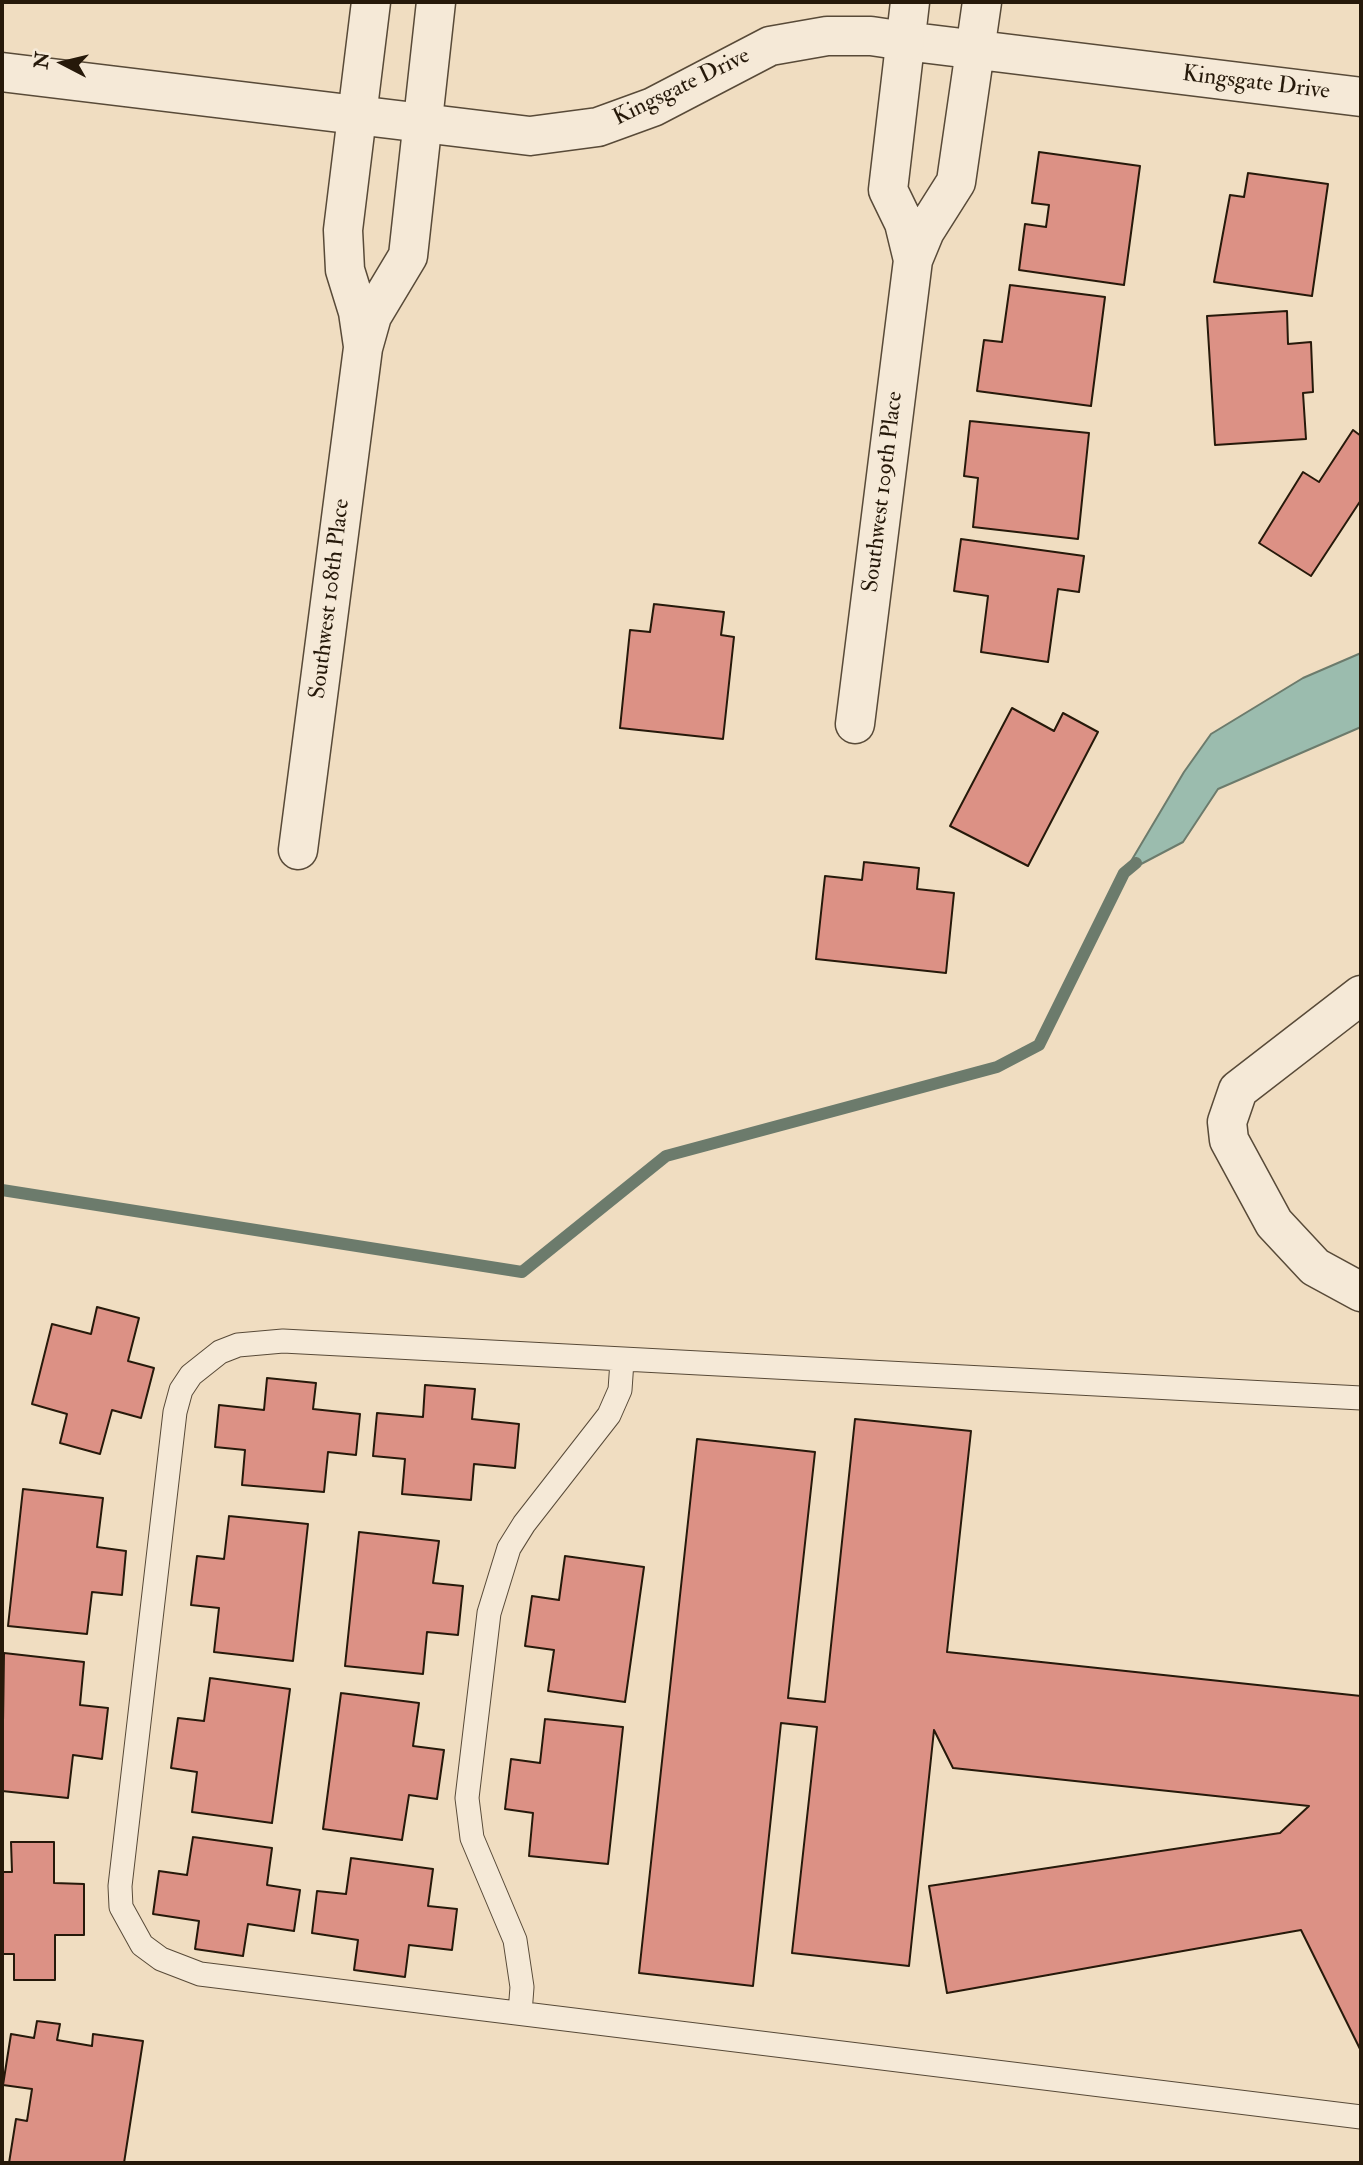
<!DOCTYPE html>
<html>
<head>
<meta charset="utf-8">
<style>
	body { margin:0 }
	#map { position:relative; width:1363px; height:2165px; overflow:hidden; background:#f0ddc1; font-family:"IM FELL Double Pica",serif }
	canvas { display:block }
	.frame { position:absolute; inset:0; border:4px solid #26190a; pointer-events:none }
	.north { position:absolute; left:28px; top:28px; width:70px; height:70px; -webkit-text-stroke:5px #f5e9d7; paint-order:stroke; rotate:277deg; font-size:19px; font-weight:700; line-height:28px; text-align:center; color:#26190a }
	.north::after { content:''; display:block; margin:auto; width:24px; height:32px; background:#26190a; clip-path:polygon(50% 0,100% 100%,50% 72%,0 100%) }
</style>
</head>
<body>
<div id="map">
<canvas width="1363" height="2165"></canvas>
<div class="frame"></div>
<div class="north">N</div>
</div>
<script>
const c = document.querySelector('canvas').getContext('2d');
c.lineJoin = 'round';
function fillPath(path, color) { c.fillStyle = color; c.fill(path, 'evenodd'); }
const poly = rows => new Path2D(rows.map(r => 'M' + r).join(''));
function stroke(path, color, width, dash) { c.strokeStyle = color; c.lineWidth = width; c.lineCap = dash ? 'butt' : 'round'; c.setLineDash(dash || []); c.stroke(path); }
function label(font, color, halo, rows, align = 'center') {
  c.font = font + ' "IM FELL Double Pica",serif'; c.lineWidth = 7; c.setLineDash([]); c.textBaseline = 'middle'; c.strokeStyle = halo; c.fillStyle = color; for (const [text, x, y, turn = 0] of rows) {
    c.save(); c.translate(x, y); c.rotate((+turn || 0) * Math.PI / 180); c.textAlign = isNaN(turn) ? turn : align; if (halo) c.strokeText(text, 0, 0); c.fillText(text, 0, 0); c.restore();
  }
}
const water = poly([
	[1361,653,1361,727,1218,789,1183,842,1124,873,1184,772,1211,734,1303,678,1361,653]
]);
fillPath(water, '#9bbcae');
stroke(water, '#6c7b6c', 2);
stroke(poly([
	[2,1190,522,1272,666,1156,997,1067,1039,1045,1124,873,1136,863]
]), '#6c7b6c', 12);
const building = poly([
	[1039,152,1140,166,1124,285,1019,270,1025,224,1046,227,1049,205,1032,203,1039,152],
	[1248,173,1328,184,1312,296,1214,282,1230,195,1244,197,1248,173],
	[1010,285,1105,297,1091,406,977,391,984,340,1002,342,1010,285],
	[1287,311,1288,344,1311,342,1313,392,1303,393,1306,439,1215,445,1207,316,1287,311],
	[970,421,1089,433,1078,539,973,527,978,478,964,476,970,421],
	[1353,430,1361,436,1361,500,1311,576,1259,543,1303,472,1319,482,1353,430],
	[961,539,1084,556,1079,592,1058,589,1048,662,981,652,988,596,954,591,961,539],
	[654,604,724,612,721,635,734,637,723,739,620,728,630,630,650,632,654,604],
	[1012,708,1054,731,1063,713,1098,732,1028,866,950,826,1012,708],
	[864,862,919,868,917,889,954,893,946,973,816,959,825,876,862,880,864,862],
	[97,1307,139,1318,128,1361,154,1368,141,1418,112,1410,100,1454,60,1443,67,1414,32,1404,52,1324,91,1334,97,1307],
	[267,1378,316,1383,313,1409,360,1414,356,1455,328,1452,324,1492,242,1485,245,1450,215,1447,219,1405,264,1410,267,1378],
	[425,1385,475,1389,472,1419,519,1424,515,1468,474,1464,471,1500,402,1494,405,1459,373,1456,377,1413,423,1417,425,1385],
	[855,1419,971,1431,947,1652,1361,1696,1361,2051,1301,1930,947,1993,929,1886,1280,1833,1309,1806,953,1768,934,1730,909,1966,792,1953,817,1727,781,1723,753,1986,639,1973,697,1439,815,1452,788,1698,825,1702,855,1419],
	[23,1489,103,1498,97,1547,126,1551,122,1595,92,1592,87,1634,8,1626,23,1489],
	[229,1516,308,1524,293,1661,214,1652,219,1608,191,1605,197,1556,224,1559,229,1516],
	[359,1532,439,1541,433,1583,463,1586,458,1635,427,1632,423,1674,345,1666,359,1532],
	[565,1556,644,1567,625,1702,548,1691,554,1650,525,1646,532,1596,559,1600,565,1556],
	[4,1653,84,1662,80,1705,108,1708,102,1759,73,1755,68,1798,2,1791,4,1653],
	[210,1678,290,1689,272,1823,192,1812,197,1772,171,1768,178,1718,204,1721,210,1678],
	[341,1693,419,1703,413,1746,444,1750,437,1799,409,1795,402,1840,323,1829,341,1693],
	[545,1719,623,1727,608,1864,529,1856,533,1813,505,1809,511,1759,540,1763,545,1719],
	[193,1837,272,1848,267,1885,300,1890,294,1931,248,1924,243,1956,195,1949,199,1921,153,1914,159,1871,187,1875,193,1837],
	[11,1842,54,1842,54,1883,84,1884,84,1935,55,1935,55,1980,14,1980,14,1954,2,1954,2,1872,12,1872,11,1842],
	[351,1858,433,1869,428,1906,457,1909,452,1950,409,1945,405,1977,354,1970,358,1940,312,1933,317,1891,346,1894,351,1858],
	[37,2021,60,2024,57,2040,92,2046,93,2034,143,2041,124,2163,9,2163,16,2119,27,2121,32,2089,3,2085,11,2034,34,2038,37,2021]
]);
fillPath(building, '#dc9185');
stroke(building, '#26190a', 2);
const service = poly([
	[1361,1398,283,1341,238,1345,220,1352,191,1375,181,1390,175,1412,120,1886,121,1907,142,1945,161,1959,200,1974,1361,2117],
	[520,2013,522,1987,515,1940,472,1838,467,1798,489,1613,509,1548,524,1524,609,1415,620,1390,622,1361]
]);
const minor = poly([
	[910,2,888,190,904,223,913,260],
	[905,41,1361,97],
	[363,346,358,312,345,270,343,230,371,2],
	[855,724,913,260,925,231,956,182,982,2],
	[298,850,363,348,372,316,408,256,436,2],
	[1361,995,1238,1090,1227,1122,1229,1140,1274,1223,1315,1267,1361,1292]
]);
const tertiary = poly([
	[2,72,530,136,598,127,653,107,770,46,827,36,871,36,905,41]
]);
stroke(service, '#584a38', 25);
stroke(minor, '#584a38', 41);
stroke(tertiary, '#584a38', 41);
stroke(service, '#f5e9d7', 23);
stroke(minor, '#f5e9d7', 38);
stroke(tertiary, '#f5e9d7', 38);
label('23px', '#26190a', '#f5e9d7', [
	["Kingsgate Drive",1256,84,7],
	["Kingsgate Drive",682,88,-26],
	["Southwest 109th Place",884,492,-83],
	["Southwest 108th Place",331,599,-83]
]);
</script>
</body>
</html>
